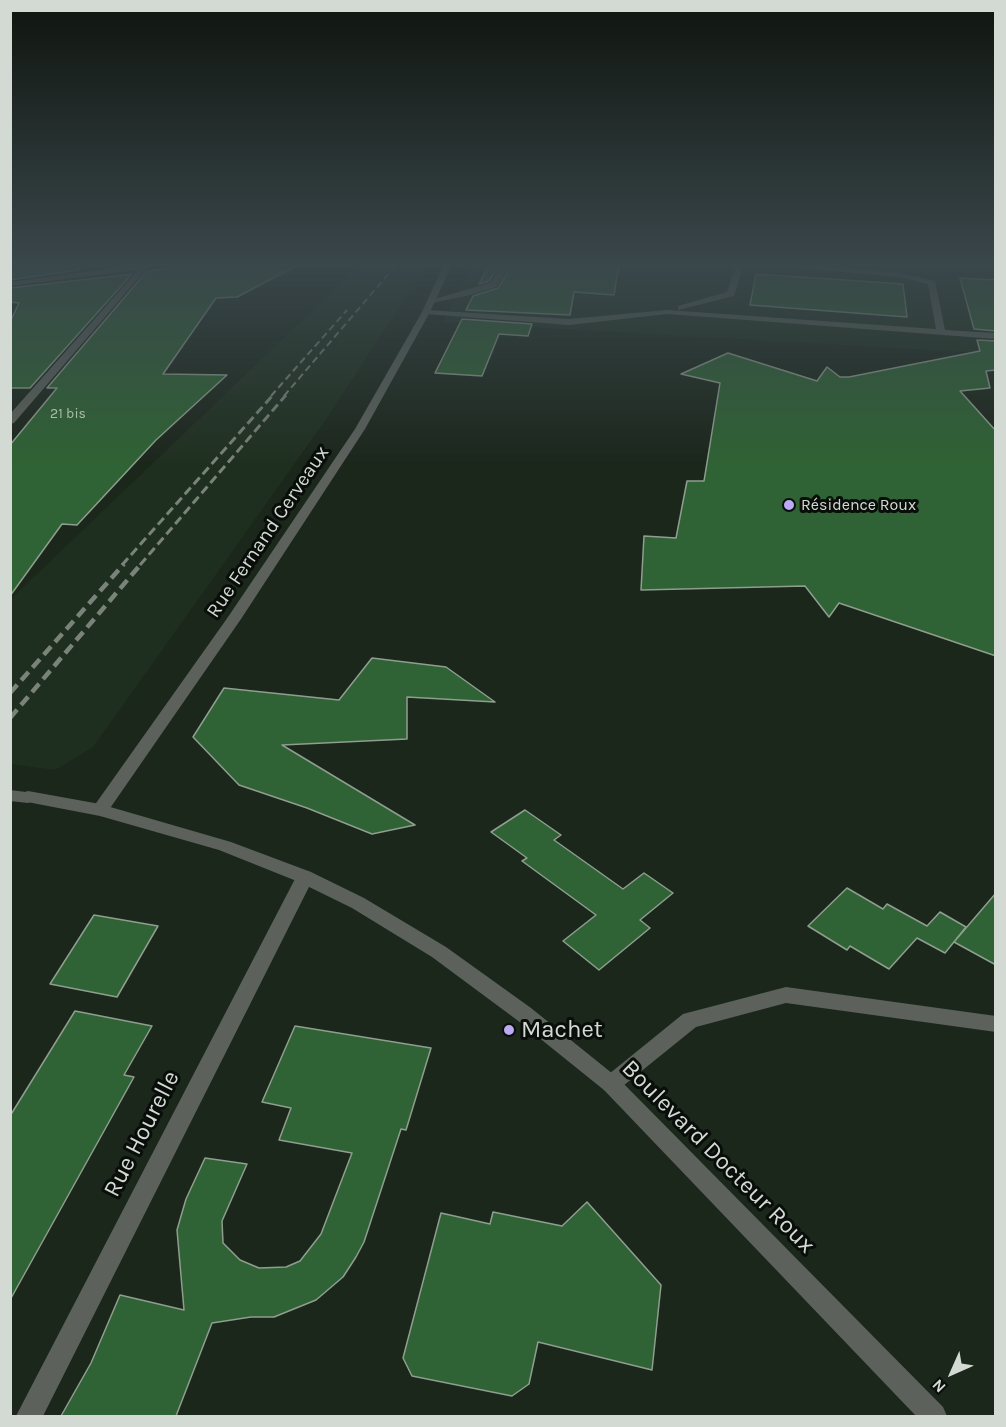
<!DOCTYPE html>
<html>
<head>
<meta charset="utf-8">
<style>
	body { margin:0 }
	#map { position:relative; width:1006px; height:1427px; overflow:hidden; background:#1c271c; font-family:Karla,sans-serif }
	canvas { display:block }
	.frame { position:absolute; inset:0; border:12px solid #d3dad3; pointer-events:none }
	.north { position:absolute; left:922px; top:1343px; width:60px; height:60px; -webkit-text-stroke:4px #090e0a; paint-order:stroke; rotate:225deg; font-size:16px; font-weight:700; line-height:24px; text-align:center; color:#d3dad3 }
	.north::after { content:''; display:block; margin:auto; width:21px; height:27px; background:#d3dad3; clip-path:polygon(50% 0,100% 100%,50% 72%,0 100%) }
</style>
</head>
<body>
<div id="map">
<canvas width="1006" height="1427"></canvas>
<div class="frame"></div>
<div class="north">N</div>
</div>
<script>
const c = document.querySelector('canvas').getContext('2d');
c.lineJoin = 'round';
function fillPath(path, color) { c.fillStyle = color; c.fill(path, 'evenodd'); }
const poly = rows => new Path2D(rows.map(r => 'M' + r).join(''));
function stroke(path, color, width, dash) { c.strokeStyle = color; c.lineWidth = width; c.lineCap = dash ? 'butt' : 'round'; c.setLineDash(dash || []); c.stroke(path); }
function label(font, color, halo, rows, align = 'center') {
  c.font = font + ' Karla,sans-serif'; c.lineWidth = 6; c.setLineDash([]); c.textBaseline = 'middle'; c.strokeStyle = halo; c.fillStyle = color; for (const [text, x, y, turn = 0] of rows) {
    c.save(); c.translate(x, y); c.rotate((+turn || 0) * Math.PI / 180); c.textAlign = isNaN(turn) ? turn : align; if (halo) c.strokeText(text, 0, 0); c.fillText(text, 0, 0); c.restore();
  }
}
fillPath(poly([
	[361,264,428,264,322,425,93,747,55,770,11,764,11,599],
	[472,264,995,264,995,371,982,353,443,322]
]), '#1f2f1f');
const building = poly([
	[10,264,74,264,79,270,10,280,10,264],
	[200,264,300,264,237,297,216,298,163,374,227,375,156,440,77,525,62,524,10,596,10,445,57,388,47,388,147,271,200,264],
	[489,264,500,264,489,281,479,284,489,264],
	[513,264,619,264,614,295,574,292,570,315,466,310,473,296,498,288,513,264],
	[132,274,30,388,10,388,10,322,19,303,10,302,10,288,132,274],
	[756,274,903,284,907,317,750,305,756,274],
	[960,278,996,280,996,331,974,329,960,278],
	[462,319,532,324,528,336,499,334,482,376,435,373,462,319],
	[977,340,996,341,996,370,986,371,990,388,960,391,996,431,996,656,839,603,829,617,805,586,641,590,644,536,676,538,687,481,704,481,720,383,681,374,728,353,817,381,827,367,840,377,849,377,980,351,977,340],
	[372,658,446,667,495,702,407,697,407,739,282,745,415,825,372,834,307,808,239,785,193,737,224,688,339,700,372,658],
	[525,810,561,835,554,840,623,889,644,873,673,893,640,920,650,928,599,970,563,941,596,915,522,861,527,858,491,832,525,810],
	[847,888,883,909,887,904,927,926,940,912,966,927,945,953,917,938,889,969,850,946,847,950,808,926,847,888],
	[996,893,996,965,954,942,996,893],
	[94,915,158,926,117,997,50,984,94,915],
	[75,1011,152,1026,124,1075,134,1077,10,1300,10,1116,75,1011],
	[295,1026,431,1048,406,1130,401,1129,364,1242,356,1257,343,1277,316,1300,274,1317,251,1317,212,1323,176,1416,61,1416,91,1363,120,1295,184,1310,177,1230,186,1199,205,1158,247,1164,222,1221,223,1243,240,1260,259,1268,286,1267,300,1261,321,1234,352,1153,279,1140,291,1108,262,1102,295,1026],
	[587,1202,661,1285,652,1370,538,1342,529,1384,512,1396,412,1376,403,1358,441,1213,490,1224,493,1212,562,1226,587,1202]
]);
fillPath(building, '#2f6234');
stroke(building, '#909e90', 1.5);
fillPath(poly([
	[503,264,511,264,496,287,466,296,431,303,427,301,490,283,503,264],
	[736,264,744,264,734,296,678,310,678,306,727,292,736,264],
	[770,264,800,264,899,273,935,281,945,330,996,333,996,339,667,314,569,325,426,314,422,312,426,310,569,319,667,310,936,329,928,284,899,277,774,266,770,264],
	[786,987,996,1016,996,1032,786,1003,696,1027,618,1090,611,1093,604,1090,600,1084,604,1078,683,1014,786,987]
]), '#5c615c');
fillPath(poly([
	[168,264,147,268,14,423,10,424,10,414,138,270,10,286,10,282,143,264,168,264],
	[444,264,452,264,430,312,365,429,241,619,106,814,94,814,92,810,94,806,228,617,355,429,422,312,444,264],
	[10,790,34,793,36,797,34,801,28,803,10,801,10,790],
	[305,871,311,872,314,877,43,1416,16,1416,296,877,299,872,305,871]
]), '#5c615c');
fillPath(poly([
	[28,791,100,804,231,842,311,872,364,898,446,947,531,1008,618,1078,943,1407,947,1416,916,1416,604,1090,517,1020,432,957,352,908,299,882,219,850,100,816,22,801,20,797,22,793,28,791]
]), '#5c615c');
stroke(poly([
	[271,396,347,310],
	[284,396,397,264]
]), '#7a837a', 2, [7, 4]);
stroke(poly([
	[122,565,273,395],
	[140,565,286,395]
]), '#7a837a', 3, [9, 4.5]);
stroke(poly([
	[10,693,124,564],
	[10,718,141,564]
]), '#7a837a', 4.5, [11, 6]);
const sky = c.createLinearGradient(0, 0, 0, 464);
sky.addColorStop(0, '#0f150f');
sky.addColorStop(0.57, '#3a474b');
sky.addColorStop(1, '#3a474b00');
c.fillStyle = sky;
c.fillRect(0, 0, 1006, 464);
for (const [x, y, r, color] of [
	[789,505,6,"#bcaaf6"],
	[509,1030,6,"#bcaaf6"]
]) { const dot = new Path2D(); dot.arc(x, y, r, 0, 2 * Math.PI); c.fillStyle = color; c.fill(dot); stroke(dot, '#090e0a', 2); }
label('14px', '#aabcab', null, [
	["21 bis",68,414]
]);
label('16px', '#d3dad3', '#090e0a', [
	["Résidence Roux",801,505]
], 'left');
label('20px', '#d3dad3', '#090e0a', [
	["Rue Fernand Cerveaux",268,532,-56]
]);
label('24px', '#d3dad3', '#090e0a', [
	["Machet",521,1030]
], 'left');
label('24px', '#d3dad3', '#090e0a', [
	["Rue Hourelle",142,1134,-63],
	["Boulevard Docteur Roux",718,1157,45]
]);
</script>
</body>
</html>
